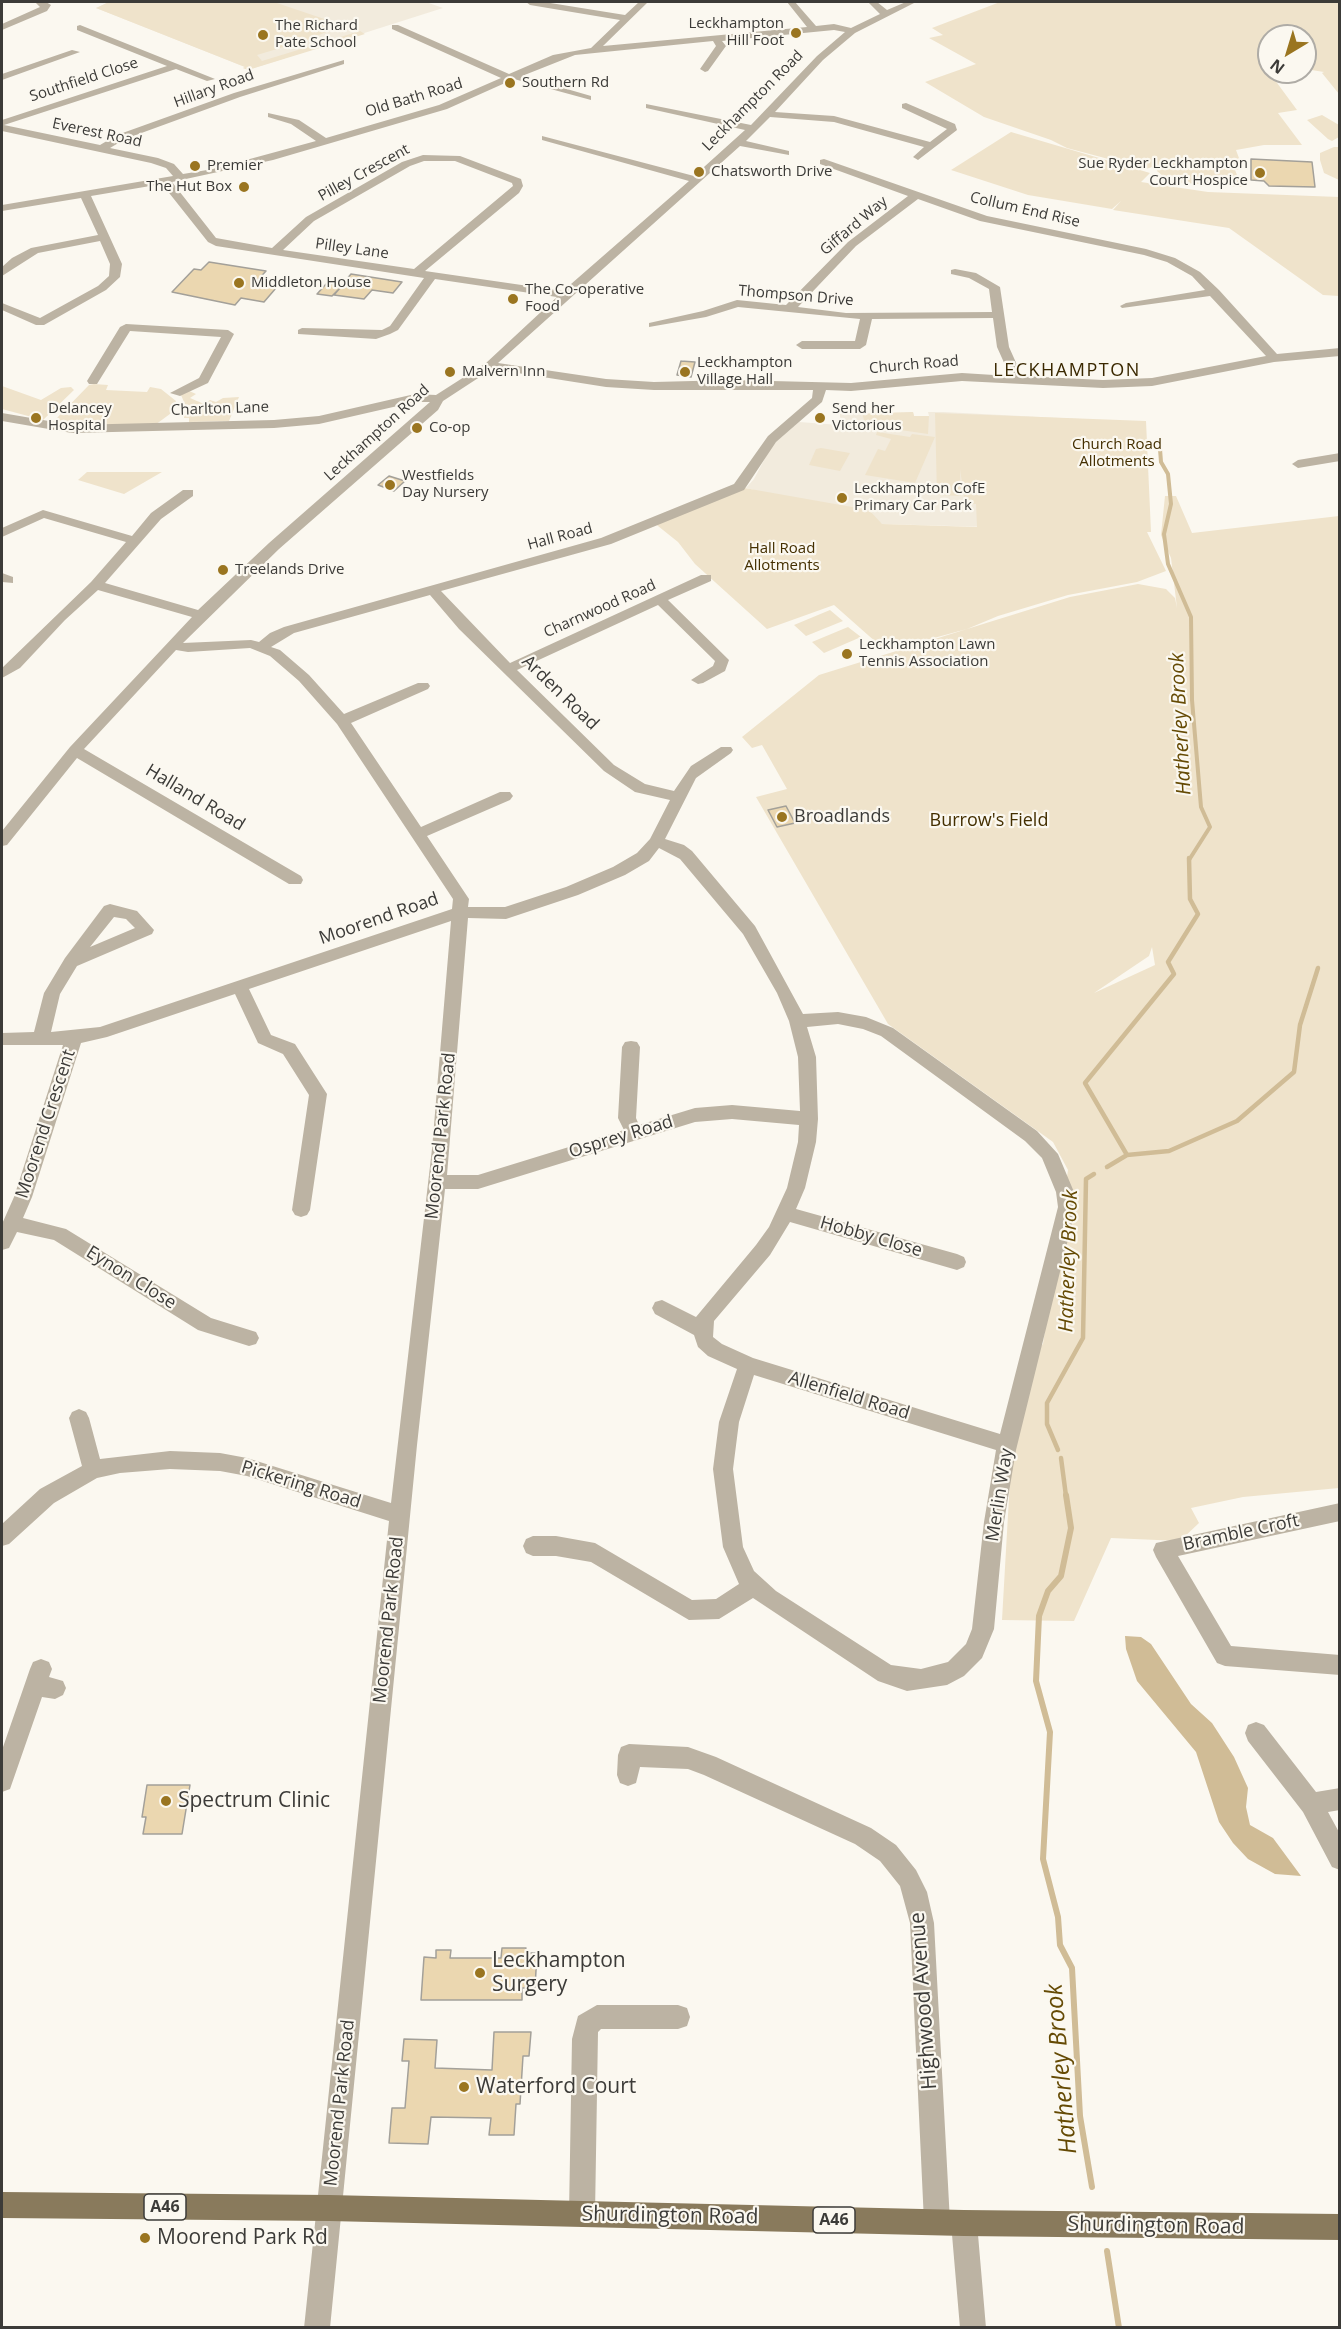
<!DOCTYPE html>
<html>
<head>
<meta charset="utf-8">
<style>
	body { margin:0 }
	#map { position:relative; width:1341px; height:2329px; overflow:hidden; background:#fbf8f0; font-family:"Open Sans",sans-serif }
	canvas { display:block }
	.frame { position:absolute; inset:0; border:3px solid #3c3b38; pointer-events:none }
	.north { position:absolute; left:1257px; top:24px; width:60px; height:60px; box-sizing:border-box; background:#fbf8f0; border:2px solid #afaca6; border-radius:50%; rotate:218deg; font-size:16px; font-weight:700; line-height:24px; text-align:center; color:#3c3b38 }
	.north::after { content:''; display:block; margin:auto; width:21px; height:27px; background:#9a7520; clip-path:polygon(50% 0,100% 100%,50% 72%,0 100%) }
</style>
</head>
<body>
<div id="map">
<canvas width="1341" height="2329"></canvas>
<div class="frame"></div>
<div class="north">N</div>
</div>
<script>
const c = document.querySelector('canvas').getContext('2d');
c.lineJoin = 'round';
function fillPath(path, color) { c.fillStyle = color; c.fill(path, 'evenodd'); }
const poly = rows => new Path2D(rows.map(r => 'M' + r).join(''));
function stroke(path, color, width, dash) { c.strokeStyle = color; c.lineWidth = width; c.lineCap = dash ? 'butt' : 'round'; c.setLineDash(dash || []); c.stroke(path); }
function label(font, color, halo, rows, align = 'center') {
  c.font = font + ' "Open Sans",sans-serif'; c.lineWidth = 4.5; c.setLineDash([]); c.textBaseline = 'middle'; c.strokeStyle = halo; c.fillStyle = color; for (const [text, x, y, turn = 0] of rows) {
    c.save(); c.translate(x, y); c.rotate((+turn || 0) * Math.PI / 180); c.textAlign = isNaN(turn) ? turn : align; if (halo) c.strokeText(text, 0, 0); c.fillText(text, 0, 0); c.restore();
  }
}
fillPath(poly([
	[109,2,426,2,443,8,248,70,243,68,245,67,96,8],
	[913,412,914,416,929,416,928,412,943,412,1080,419,1095,530,882,524,746,488,754,479,772,445,799,422,840,425,840,414]
]), '#f2ebdd');
fillPath(poly([
	[109,2,274,2,342,25,310,39,257,55,262,61,360,31,365,34,248,70,243,68,245,67,96,8],
	[1000,2,1339,2,1339,94,1322,73,1324,72,1305,69,1305,36,1269,36,1269,72,1297,110,1278,113,1302,145,1264,145,1236,150,1243,169,1235,170,1242,187,1170,182,1157,171,1158,165,1146,169,1067,148,1051,140,984,117,925,82,976,64,929,38,943,35,932,28],
	[1322,115,1339,125,1339,137,1332,141,1328,139,1307,120],
	[1011,132,1150,173,1141,182,1208,192,1339,197,1339,296,1323,295,1229,228,1113,210,1121,201,1112,209,1028,195,951,170],
	[1334,147,1339,147,1339,180,1324,173,1320,160,1320,153],
	[94,384,108,385,106,390,147,392,150,387,161,389,176,401,174,411,155,425,70,427,53,422,89,385],
	[2,386,41,400,61,388,71,387,74,390,43,420,2,409],
	[187,390,196,394,190,398,204,404,210,400,216,402,223,398,239,397,229,421,189,422,189,418,184,418,184,402,181,395],
	[913,412,914,416,929,416,928,434,866,425,862,414],
	[935,413,1146,421,1151,532,1147,532,1166,571,1137,582,1068,595,998,616,967,629,886,651,834,605,767,629,695,564,678,542,653,522,739,487,869,510,882,524,977,527,976,504,965,504,960,469,961,496,937,495],
	[877,432,910,437,912,434,935,437,915,483,865,475,878,449,885,451,891,439,876,435],
	[821,448,850,453,840,471,809,465,816,449],
	[87,472,162,472,124,494,78,480],
	[1165,496,1176,496,1192,533,1339,516,1339,1488,1243,1497,1191,1508,1199,1523,1180,1541,1111,1538,1074,1621,1002,1620,1011,1462,1036,1350,1043,1344,1068,1170,1053,1142,888,1024,756,797,787,789,762,745,752,748,742,737,819,675,1070,597,1138,584,1166,589,1175,598,1177,608,1171,558,1161,535],
	[1152,947,1155,965,1094,993,1149,956],
	[830,610,843,621,806,636,794,625],
	[848,627,861,637,824,653,812,642]
]), '#efe3cb');
fillPath(poly([
	[1125,1636,1141,1637,1151,1644,1191,1704,1212,1723,1234,1757,1248,1788,1246,1807,1250,1825,1273,1838,1301,1876,1275,1874,1248,1859,1233,1843,1219,1822,1196,1752,1137,1681,1126,1649]
]), '#d0bc96');
stroke(poly([
	[1160,449,1161,462,1168,474,1171,504,1164,534,1168,564,1191,617,1192,700,1201,807,1210,827,1189,860]
]), '#d0bc96', 4);
stroke(poly([
	[1127,1155,1169,1151,1237,1121,1294,1072,1300,1025,1318,968],
	[1107,1167,1127,1155,1085,1083,1174,974,1168,962,1198,914,1190,899,1189,858],
	[1058,1450,1047,1424,1047,1403,1083,1338,1086,1179,1094,1174],
	[1061,1458,1066,1496]
]), '#d0bc96', 4.5);
stroke(poly([
	[1066,1495,1071,1528,1061,1576,1048,1591,1039,1616,1036,1681,1050,1732,1043,1859,1058,1917,1060,1945,1072,1968,1080,2116,1092,2187],
	[1107,2251,1119,2328]
]), '#d0bc96', 6);
const building = poly([
	[1251,159,1312,162,1315,187,1269,186,1264,181,1251,180,1251,159],
	[209,262,266,271,254,284,276,288,264,302,241,298,235,305,172,292,194,269,201,270,209,262],
	[351,274,402,282,393,293,372,290,364,299,334,295,340,288,332,296,317,294,327,283,342,285,351,274],
	[681,361,695,362,691,377,677,375,681,361],
	[389,476,405,481,394,491,378,485,389,476],
	[786,806,795,823,777,827,768,810,786,806],
	[147,1785,190,1785,182,1834,143,1834,146,1817,142,1817,147,1785],
	[502,1948,526,1948,526,1953,537,1953,535,1988,522,1988,522,2000,421,2000,424,1957,436,1958,436,1950,451,1950,450,1958,501,1958,502,1948],
	[494,2032,531,2032,529,2056,523,2056,520,2104,516,2104,514,2135,489,2135,491,2118,431,2117,428,2144,389,2143,392,2108,405,2108,409,2061,402,2061,404,2039,437,2040,435,2068,492,2070,494,2032]
]);
fillPath(building, '#ebd7b0');
stroke(building, '#a3a099', 1.5);
fillPath(poly([
	[35,2,46,2,51,5,47,11,2,30,2,24,40,7,35,2],
	[526,2,544,2,625,15,639,2,648,2,603,46,807,27,787,2,795,2,816,26,834,24,851,28,880,14,868,2,877,2,887,10,906,2,916,2,855,33,823,60,775,112,834,116,930,142,947,129,902,108,902,104,906,103,955,124,957,130,918,160,913,157,924,147,834,122,770,117,746,141,789,151,789,155,740,146,498,363,606,379,654,382,732,380,851,383,962,373,1010,376,997,347,993,318,872,319,866,345,860,349,802,349,796,345,802,341,855,341,860,319,738,307,706,317,649,327,649,323,703,311,737,300,786,305,848,242,908,196,820,164,820,160,824,159,987,216,1146,249,1175,258,1200,272,1219,290,1277,354,1340,348,1340,356,1274,362,1152,386,1103,388,962,381,851,391,826,390,822,402,776,442,744,490,611,544,441,591,510,663,701,575,711,575,711,581,668,600,729,660,725,671,703,683,698,684,691,680,713,666,715,661,658,605,517,670,614,765,645,784,674,791,691,766,721,747,731,747,733,750,731,753,696,778,665,839,684,845,692,851,755,926,803,1014,838,1012,866,1017,893,1028,1037,1131,1058,1154,1074,1192,1076,1207,1016,1450,1004,1522,994,1629,982,1658,964,1676,947,1685,907,1691,878,1681,753,1598,719,1619,689,1620,591,1562,556,1556,533,1556,526,1553,523,1546,526,1539,533,1536,556,1536,595,1543,692,1600,716,1599,739,1584,723,1547,713,1469,719,1422,737,1369,708,1356,698,1347,694,1335,655,1314,652,1308,655,1302,662,1300,696,1317,756,1245,769,1227,787,1188,798,1142,799,1125,732,1119,695,1122,478,1189,445,1189,417,1445,330,2328,304,2328,389,1521,247,1476,220,1471,170,1469,120,1473,97,1478,54,1503,9,1544,2,1546,2,1524,40,1489,82,1466,69,1418,72,1412,79,1409,86,1412,89,1418,100,1459,170,1451,220,1453,247,1458,391,1503,432,1149,451,921,249,989,271,1035,295,1044,327,1094,310,1210,307,1215,301,1217,295,1215,292,1210,309,1095,283,1054,258,1043,235,994,107,1037,81,1043,32,1197,23,1218,66,1229,211,1318,256,1332,259,1338,256,1344,249,1346,198,1330,54,1240,17,1232,9,1248,2,1250,2,1224,14,1197,63,1045,2,1045,2,1033,34,1032,44,993,65,958,104,906,110,904,137,911,154,930,152,934,77,966,60,994,51,1032,100,1027,452,909,453,899,337,724,299,681,270,656,250,648,188,652,176,650,84,749,301,876,303,880,301,884,289,884,77,758,7,845,2,846,2,831,70,747,192,617,98,590,65,620,20,668,2,678,2,668,91,582,126,542,44,518,2,537,2,528,43,510,132,536,151,513,183,490,193,490,193,496,161,519,105,583,198,610,269,543,430,402,415,402,319,424,274,428,72,433,2,421,2,413,72,425,274,420,319,416,415,394,436,395,486,363,557,297,435,279,398,330,390,334,376,339,298,334,298,330,302,328,382,330,390,326,424,278,216,246,208,242,162,184,91,196,122,264,120,277,106,290,44,325,36,325,2,310,2,303,40,318,98,286,109,276,110,264,100,241,38,253,2,276,2,267,12,258,31,248,98,235,81,198,2,211,2,205,173,176,166,168,151,163,2,131,2,120,167,66,77,30,77,26,80,25,215,79,207,81,176,69,4,125,100,145,117,135,234,93,344,60,344,64,240,97,125,139,110,148,158,158,174,164,183,174,213,169,316,141,291,124,268,117,268,113,299,120,326,138,439,105,501,78,392,29,392,25,398,25,509,74,553,55,591,48,620,20,530,5,526,2],
	[834,30,845,32,817,56,751,125,646,104,646,108,745,130,694,176,542,136,542,140,689,181,563,291,425,271,519,193,523,186,521,179,460,156,423,155,402,162,306,217,272,248,216,238,172,182,273,160,447,109,514,79,591,100,591,96,522,76,575,55,713,41,716,46,700,69,705,72,708,71,726,46,722,41,834,30],
	[424,161,455,161,512,183,513,186,414,269,283,250,314,221,410,166,424,161],
	[918,199,980,221,1144,255,1167,262,1192,276,1205,290,1126,303,1120,306,1122,308,1210,296,1266,356,1152,378,1103,380,1022,376,1009,347,1000,287,976,273,955,269,951,270,951,274,969,278,989,289,992,312,846,313,798,307,856,246,918,199],
	[492,369,606,387,654,390,813,390,812,398,768,436,734,484,601,538,284,627,270,633,259,642,251,640,183,643,279,549,438,410,443,401,492,369],
	[430,595,459,629,604,771,635,792,670,800,650,839,637,853,613,867,566,887,505,907,468,907,469,899,427,836,510,800,513,796,510,792,500,792,421,827,351,723,428,689,430,686,428,683,418,683,344,714,309,675,280,650,271,647,294,633,430,595],
	[659,848,680,859,743,934,777,993,789,1021,798,1057,800,1111,732,1105,695,1108,639,1125,636,1118,640,1047,637,1042,631,1041,625,1042,622,1047,618,1118,624,1130,478,1175,447,1175,468,918,506,919,578,895,625,875,649,861,659,848],
	[114,917,126,919,135,928,90,947,114,917],
	[838,1024,863,1029,881,1036,1025,1141,1042,1158,1056,1192,1058,1207,1000,1434,753,1358,722,1344,713,1337,714,1321,770,1255,790,1222,957,1270,964,1267,966,1262,964,1257,957,1254,796,1209,805,1188,816,1142,818,1119,816,1057,807,1027,838,1024],
	[754,1375,996,1450,984,1522,972,1629,966,1644,948,1662,921,1669,891,1665,776,1591,754,1571,743,1547,733,1469,739,1422,754,1375],
	[72,50,80,52,2,80,2,74,72,50],
	[126,324,228,330,234,334,208,383,180,396,170,393,199,378,221,337,130,331,97,384,89,384,87,381,120,327,126,324],
	[1340,453,1340,461,1298,468,1292,464,1298,460,1340,453],
	[2,573,13,577,13,583,2,582,2,573],
	[1340,1503,1340,1521,1178,1556,1231,1646,1340,1655,1340,1675,1225,1666,1217,1663,1156,1557,1153,1550,1156,1543,1340,1503],
	[41,1659,49,1662,52,1669,49,1677,63,1681,66,1688,63,1695,55,1699,42,1697,10,1789,2,1792,2,1750,30,1669,33,1662,41,1659],
	[1256,1722,1264,1725,1316,1792,1340,1788,1340,1810,1328,1812,1340,1834,1340,1870,1332,1867,1303,1812,1248,1741,1245,1733,1248,1725,1256,1722],
	[629,1744,688,1747,716,1757,871,1828,896,1845,916,1870,927,1892,934,1923,950,2222,946,2231,937,2235,928,2231,924,2222,910,1923,900,1886,880,1861,855,1844,704,1775,688,1769,640,1767,636,1783,628,1786,620,1783,617,1775,618,1755,621,1747,629,1744],
	[597,2005,678,2005,687,2008,690,2017,687,2026,678,2029,601,2029,598,2032,595,2214,591,2223,582,2227,573,2223,569,2214,572,2039,578,2016,597,2005],
	[964,2210,973,2214,977,2223,986,2328,960,2328,951,2223,955,2214,964,2210]
]), '#bcb3a3');
fillPath(poly([
	[2,2192,329,2195,964,2210,1340,2214,1340,2240,964,2236,329,2221,2,2218,2,2192]
]), '#897a5c');
for (const [x, y, r, color] of [
	[796,33,6,"#9a7520"],
	[263,35,6,"#9a7520"],
	[510,83,6,"#9a7520"],
	[195,166,6,"#9a7520"],
	[699,172,6,"#9a7520"],
	[1260,173,6,"#9a7520"],
	[244,187,6,"#9a7520"],
	[239,283,6,"#9a7520"],
	[513,299,6,"#9a7520"],
	[450,372,6,"#9a7520"],
	[685,372,6,"#9a7520"],
	[36,418,6,"#9a7520"],
	[820,418,6,"#9a7520"],
	[417,428,6,"#9a7520"],
	[390,485,6,"#9a7520"],
	[842,498,6,"#9a7520"],
	[223,570,6,"#9a7520"],
	[847,654,6,"#9a7520"],
	[782,817,6,"#9a7520"],
	[166,1801,6,"#9a7520"],
	[480,1973,6,"#9a7520"],
	[464,2087,6,"#9a7520"],
	[145,2238,6,"#9a7520"]
]) { const dot = new Path2D(); dot.arc(x, y, r, 0, 2 * Math.PI); c.fillStyle = color; c.fill(dot); stroke(dot, '#fbf8f0', 2); }
label('15px', '#3c3b38', '#fbf8f0', [
	["Leckhampton",784,24,"right"],
	["Hill Foot",784,41,"right"],
	["The Richard",275,26],
	["Pate School",275,43],
	["Southern Rd",522,83],
	["Sue Ryder Leckhampton",1248,164,"right"],
	["Court Hospice",1248,181,"right"],
	["Premier",207,166],
	["Chatsworth Drive",711,172],
	["The Hut Box",232,187,"right"],
	["Middleton House",251,283],
	["The Co-operative",525,290],
	["Food",525,307],
	["Leckhampton",697,363],
	["Village Hall",697,380],
	["Malvern Inn",462,372],
	["Delancey",48,409],
	["Hospital",48,426],
	["Send her",832,409],
	["Victorious",832,426],
	["Co-op",429,428],
	["Westfields",402,476],
	["Day Nursery",402,493],
	["Leckhampton CofE",854,489],
	["Primary Car Park",854,506],
	["Treelands Drive",235,570],
	["Leckhampton Lawn",859,645],
	["Tennis Association",859,662]
], 'left');
label('15px', '#3c3b38', '#fbf8f0', [
	["Southfield Close",84,80,-18],
	["Hillary Road",214,89,-20],
	["Old Bath Road",414,98,-17],
	["Leckhampton Road",753,101,-45],
	["Everest Road",97,133,12],
	["Pilley Crescent",364,173,-29],
	["Collum End Rise",1025,210,13],
	["Giffard Way",854,226,-40],
	["Pilley Lane",352,249,8],
	["Thompson Drive",796,296,5],
	["Church Road",914,365,-5],
	["Charlton Lane",220,409,-2],
	["Leckhampton Road",377,433,-42],
	["Hall Road",560,537,-15],
	["Charnwood Road",600,609,-24]
]);
label('15px', '#442f00', '#fbf8f0', [
	["Church Road",1117,445],
	["Allotments",1117,462],
	["Hall Road",782,549],
	["Allotments",782,566]
]);
for (const [x, y, w] of [
	[165,2207,42],
	[834,2220,42]
]) { const box = new Path2D(); box.roundRect(x - w / 2, y - 13, w, 26, 4.5); c.fillStyle = '#fbf8f0'; c.fill(box); stroke(box, '#3c3b38', 1.5); }
label('bold 16px', '#3c3b38', null, [
	["A46",165,2207],
	["A46",834,2220]
]);
c.letterSpacing = '1.5px';
label('18px', '#3a2800', '#fbf8f0', [
	["LECKHAMPTON",1067,371]
]);
c.letterSpacing = '0px';
label('18px', '#3c3b38', '#fbf8f0', [
	["Arden Road",560,693,44],
	["Halland Road",195,798,31],
	["Moorend Road",379,919,-19],
	["Moorend Crescent",46,1124,-72],
	["Moorend Park Road",441,1136,-84],
	["Osprey Road",621,1137,-17],
	["Hobby Close",871,1237,16],
	["Eynon Close",131,1278,32],
	["Allenfield Road",849,1396,17],
	["Pickering Road",301,1485,17],
	["Merlin Way",1000,1495,-81],
	["Bramble Croft",1241,1533,-12],
	["Moorend Park Road",389,1620,-84],
	["Moorend Park Road",340,2103,-84]
]);
label('18px', '#3c3b38', '#fbf8f0', [
	["Broadlands",794,817]
], 'left');
label('18px', '#442f00', '#fbf8f0', [
	["Burrow's Field",989,821]
]);
label('italic 20px', '#654a04', '#fbf8f0', [
	["Hatherley Brook",1181,724,-93],
	["Hatherley Brook",1069,1261,-88]
]);
label('21px', '#3c3b38', '#fbf8f0', [
	["Spectrum Clinic",178,1801],
	["Leckhampton",492,1961],
	["Surgery",492,1985],
	["Waterford Court",476,2087],
	["Moorend Park Rd",157,2238]
], 'left');
label('21px', '#3c3b38', '#fbf8f0', [
	["Highwood Avenue",924,2001,-94],
	["Shurdington Road",670,2216,1],
	["Shurdington Road",1156,2226,1]
]);
label('italic 24px', '#654a04', '#fbf8f0', [
	["Hatherley Brook",1062,2069,-95]
]);
</script>
</body>
</html>
